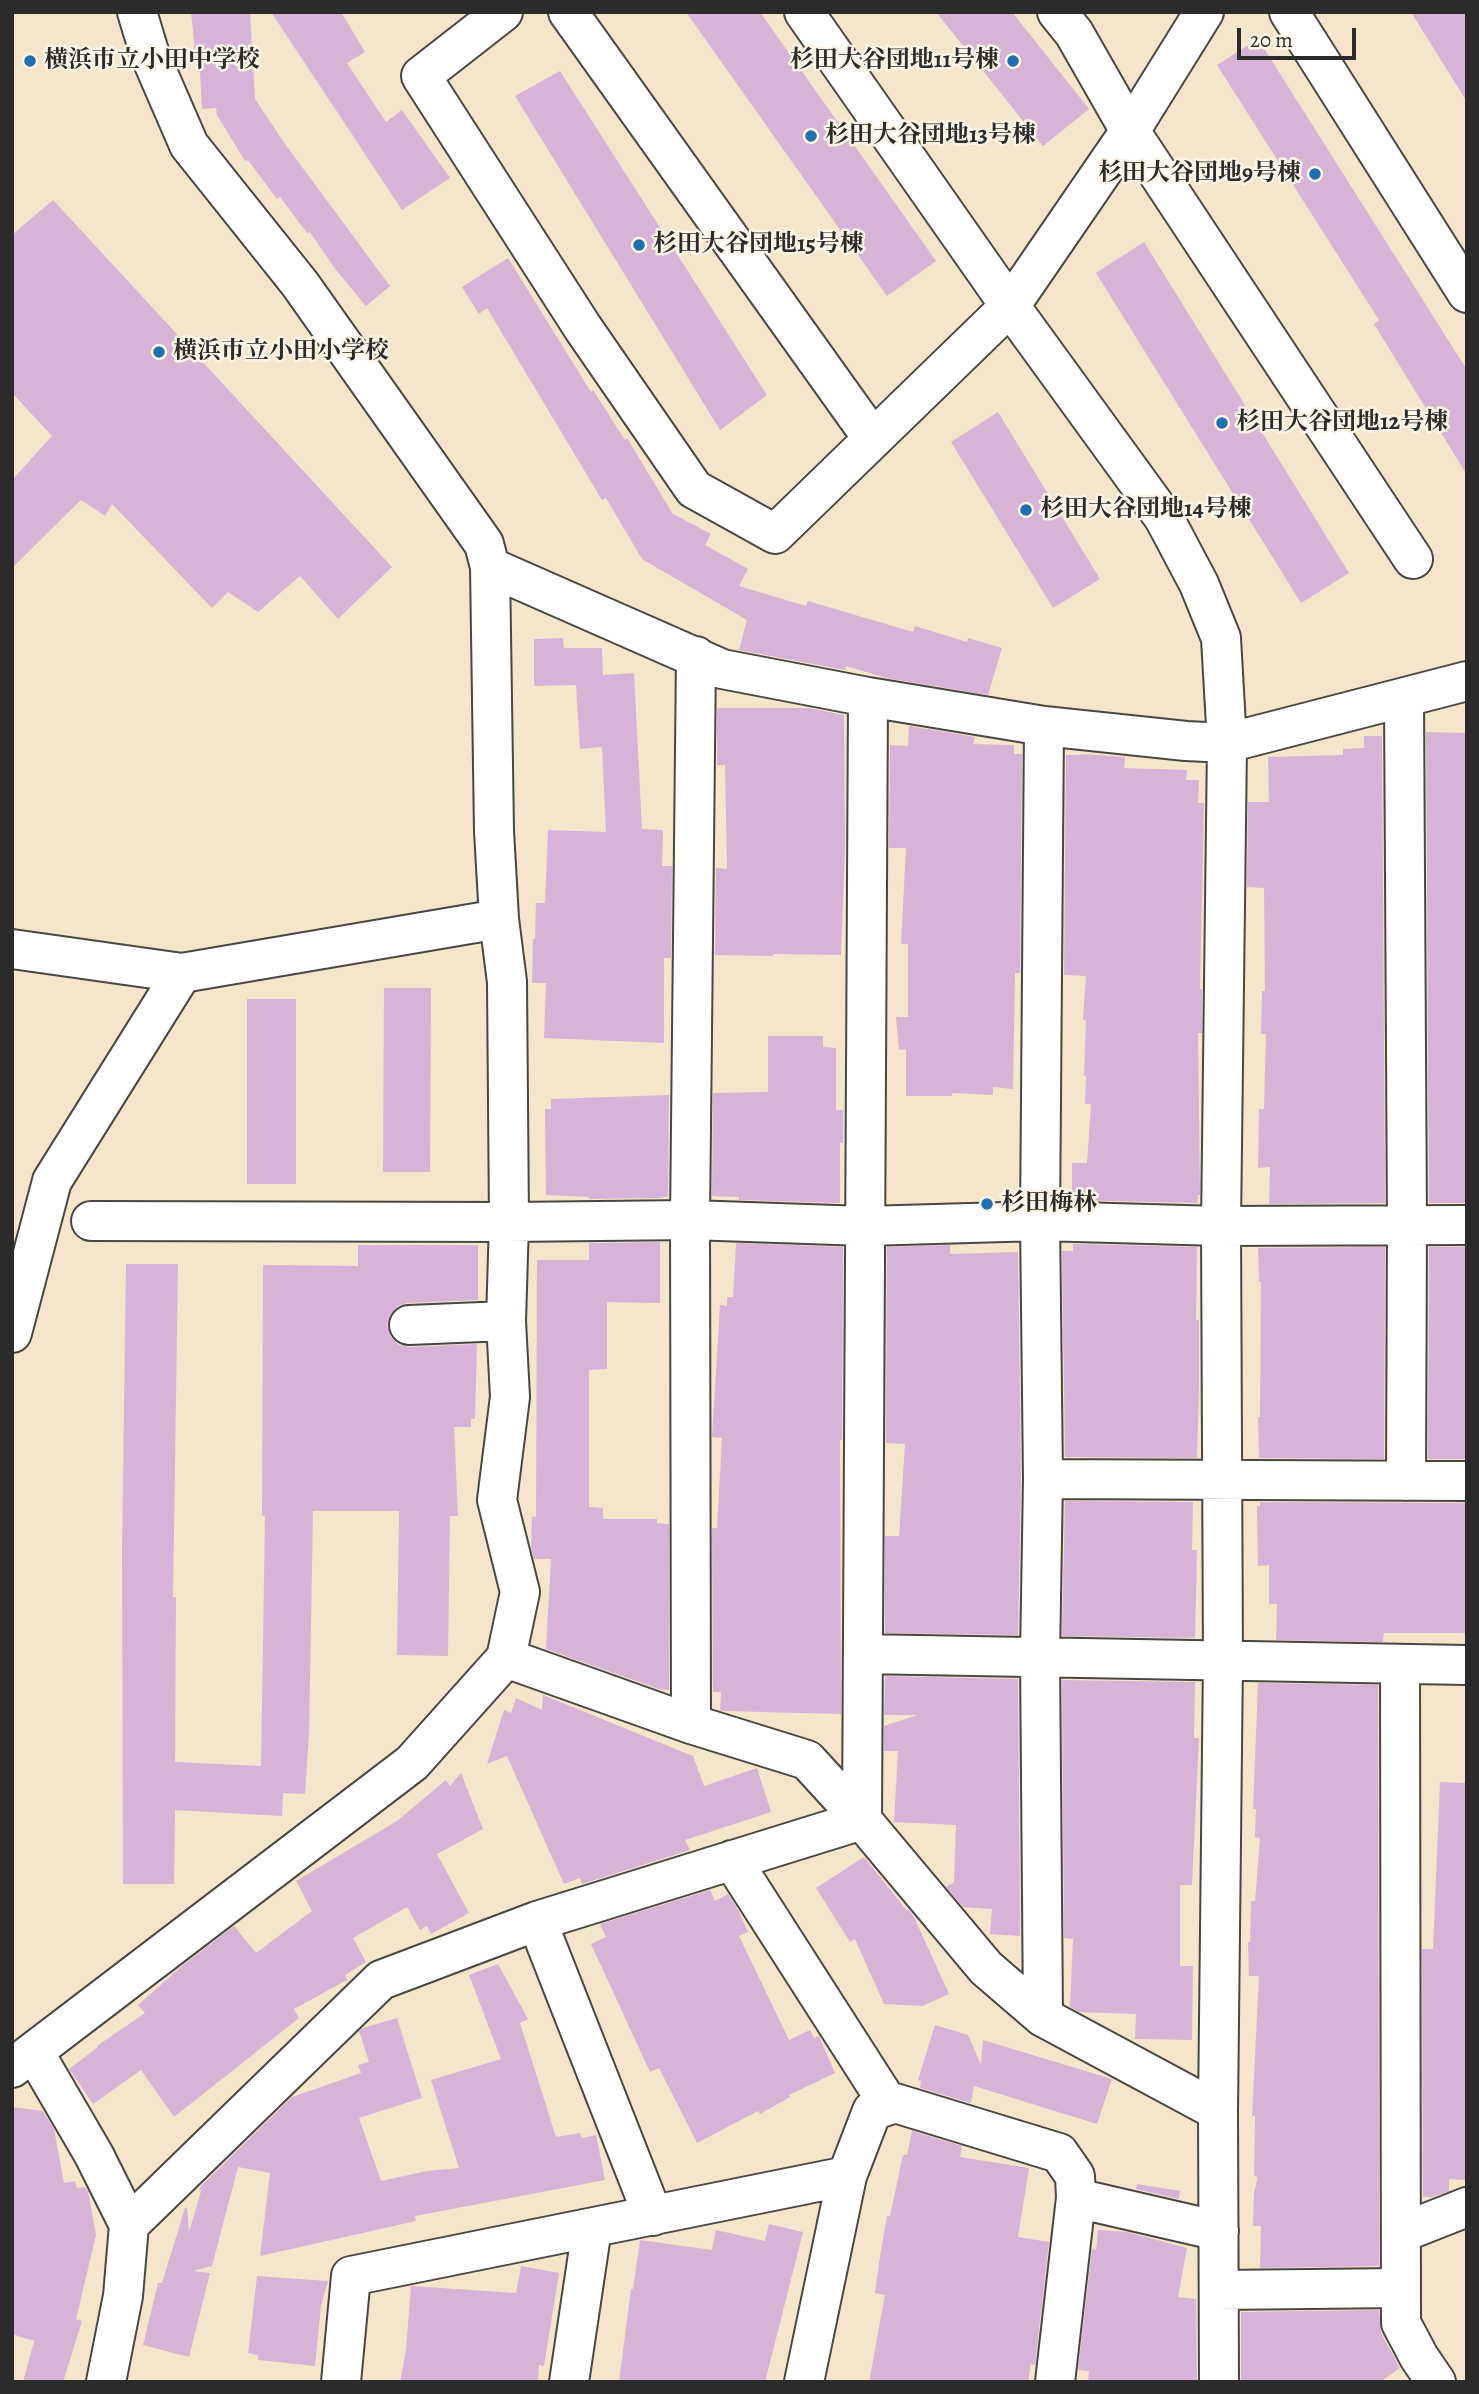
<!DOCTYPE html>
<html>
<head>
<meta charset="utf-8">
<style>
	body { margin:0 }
	#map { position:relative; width:1479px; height:2394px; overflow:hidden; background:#f5e5cb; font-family:Alegreya,serif }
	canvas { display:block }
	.frame { position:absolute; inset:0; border:14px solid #2b2b2b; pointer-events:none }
	.scale { position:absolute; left:1237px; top:28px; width:119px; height:32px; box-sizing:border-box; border:4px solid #2b2b2b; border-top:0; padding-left:9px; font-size:21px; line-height:24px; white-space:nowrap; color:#2b2b2b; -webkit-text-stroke:5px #fcf5e5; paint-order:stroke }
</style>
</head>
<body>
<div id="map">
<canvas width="1479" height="2394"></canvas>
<div class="frame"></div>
<div class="scale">20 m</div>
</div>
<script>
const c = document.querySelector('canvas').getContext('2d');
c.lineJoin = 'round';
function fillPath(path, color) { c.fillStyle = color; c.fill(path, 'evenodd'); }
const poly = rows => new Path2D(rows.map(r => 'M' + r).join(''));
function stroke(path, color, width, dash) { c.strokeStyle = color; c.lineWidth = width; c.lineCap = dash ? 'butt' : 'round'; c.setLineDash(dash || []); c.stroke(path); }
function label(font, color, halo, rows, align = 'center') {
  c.font = font + ' Alegreya,"Noto Serif JP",serif'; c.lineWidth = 5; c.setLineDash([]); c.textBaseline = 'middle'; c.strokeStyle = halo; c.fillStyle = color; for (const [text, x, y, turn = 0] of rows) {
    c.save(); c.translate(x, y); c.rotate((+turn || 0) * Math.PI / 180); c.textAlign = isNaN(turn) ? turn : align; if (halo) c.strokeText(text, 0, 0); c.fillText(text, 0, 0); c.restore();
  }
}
fillPath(poly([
	[191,12,250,12,255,99,285,144,390,286,366,306,336,270,310,232,307,233,280,197,277,199,248,160,245,161,217,115,216,108,202,109,200,72,197,72],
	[271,12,341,12,365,52,347,63,386,122,402,110,450,178,402,210],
	[686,12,760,12,936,261,887,296],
	[936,12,1012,12,1089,109,1043,146],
	[1411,12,1467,12,1467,102],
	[1258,39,1467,370,1467,475,1374,324,1379,320,1217,65],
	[560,71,767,395,720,430,515,96],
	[53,200,392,567,338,619,300,576,258,612,228,592,212,608,112,504,105,516,81,500,12,568,12,480,52,436,12,393,12,235],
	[1144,242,1349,573,1301,603,1096,273],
	[508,258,591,392,593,390,625,440,627,438,673,514,711,534,705,545,748,569,739,586,806,606,808,601,913,632,915,626,967,642,968,638,1002,648,988,695,886,678,846,666,845,670,739,650,747,620,642,559,606,498,602,500,487,308,479,314,462,287],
	[998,412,1100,579,1053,608,951,442],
	[563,638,564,648,602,648,603,675,634,673,642,829,663,830,662,866,672,866,671,955,670,958,664,958,664,1043,544,1038,546,983,532,983,533,939,535,939,536,903,545,903,548,830,606,832,602,747,580,749,576,685,534,686,534,639],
	[717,708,809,708,844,715,845,847,841,955,773,954,773,956,715,955,716,868,727,869,725,765,717,765],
	[909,726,975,737,973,744,1014,745,1014,754,1022,754,1020,973,1015,973,1013,1089,993,1087,993,1095,952,1093,952,1096,906,1096,906,1049,899,1050,896,1017,908,1017,908,944,901,944,906,848,889,848,890,745,908,746],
	[1426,732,1467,733,1467,1203,1429,1203],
	[1364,736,1382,736,1385,1203,1269,1204,1270,1167,1258,1168,1259,1109,1264,1109,1266,1034,1261,1034,1262,991,1265,991,1264,888,1247,887,1248,802,1269,802,1268,757,1343,755,1343,749,1364,748],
	[1080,754,1125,757,1124,768,1187,770,1186,780,1199,780,1198,803,1204,803,1200,989,1202,989,1202,1033,1198,1033,1200,1195,1198,1195,1197,1203,1072,1200,1072,1163,1087,1163,1091,1104,1085,1104,1086,1076,1084,1076,1086,1020,1083,1020,1086,976,1064,975,1066,755,1080,755],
	[384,988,431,988,430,1172,383,1172],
	[247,999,296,999,296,1184,247,1184],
	[768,1036,823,1036,823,1047,836,1048,836,1110,843,1110,843,1143,840,1143,840,1203,739,1200,739,1197,712,1196,713,1093,768,1092],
	[669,1095,668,1196,660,1198,589,1199,589,1197,546,1195,545,1109,551,1109,551,1099],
	[660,1242,660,1303,607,1302,607,1369,589,1370,589,1507,603,1508,603,1519,657,1519,657,1523,669,1524,669,1690,659,1689,546,1649,551,1559,534,1559,531,1547,532,1516,536,1517,537,1260,589,1260,589,1243],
	[736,1243,843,1247,842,1440,840,1440,841,1714,722,1711,720,1710,721,1692,713,1692,712,1528,717,1528,722,1438,712,1437,720,1305,727,1306,727,1297,733,1297],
	[1073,1244,1197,1247,1196,1320,1199,1320,1199,1388,1197,1458,1065,1457,1062,1251,1073,1251],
	[358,1245,478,1245,478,1300,407,1303,398,1306,390,1314,387,1325,391,1337,399,1345,409,1347,477,1344,475,1419,471,1419,471,1427,454,1427,458,1516,450,1516,448,1656,397,1655,399,1511,313,1511,309,1735,305,1794,283,1793,282,1816,175,1810,174,1884,123,1884,122,1551,126,1264,178,1264,173,1597,176,1597,175,1762,261,1766,265,1516,262,1516,263,1265,358,1266],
	[950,1245,950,1254,1018,1252,1021,1479,1018,1635,885,1633,885,1536,899,1536,905,1444,886,1443,887,1247],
	[1385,1247,1384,1459,1259,1458,1258,1417,1260,1417,1261,1282,1259,1282,1258,1248],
	[1429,1247,1467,1247,1467,1459,1428,1459],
	[1065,1501,1193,1502,1192,1550,1197,1550,1195,1638,1062,1636],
	[1260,1502,1467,1503,1467,1633,1384,1633,1383,1642,1276,1640,1277,1604,1269,1604,1269,1565,1258,1566,1257,1506,1260,1506],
	[885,1676,1018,1679,1020,1936,990,1934,992,1909,963,1907,946,1887,954,1882,956,1825,894,1822,898,1751,884,1751,884,1726,917,1715,884,1715],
	[1062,1680,1195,1682,1194,1738,1199,1738,1192,1885,1180,1885,1180,1966,1193,1966,1192,2040,1135,2039,1136,2014,1079,2012,1070,2007,1073,1939,1064,1938],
	[1258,1683,1378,1685,1379,2266,1260,2268,1261,2226,1253,2226,1254,2192,1258,2177,1254,2176,1255,2116,1252,2116,1259,1976,1249,1976,1248,1942,1250,1942,1251,1901,1255,1901,1260,1838,1255,1837,1256,1809,1253,1809],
	[543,1695,693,1756,704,1786,757,1768,771,1812,685,1840,690,1850,582,1884,580,1878,564,1884,507,1756,487,1764,504,1710,511,1713,516,1698,542,1710],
	[461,1773,483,1829,437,1854,469,1913,431,1934,427,1926,420,1930,407,1907,353,1938,366,1962,345,1975,347,1980,294,2009,299,2018,174,2117,141,2070,93,2104,69,2069,98,2047,97,2046,145,2013,138,2005,182,1966,234,1926,256,1953,312,1911,296,1881,397,1821,446,1780,450,1786],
	[1440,1782,1467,1783,1467,2180,1449,2179,1449,2191,1432,2197,1423,2197,1422,1949,1433,1949],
	[864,1857,907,1911,909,1910,914,1917,949,1994,922,2006,884,2004,855,1939,850,1942,816,1888],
	[710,1890,715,1901,728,1894,738,1910,748,1932,739,1936,789,2040,810,2030,814,2038,819,2036,835,2073,789,2095,790,2097,760,2114,758,2111,697,2143,659,2068,650,2072,591,1944,606,1937,600,1924],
	[498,1964,528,2019,520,2023,556,2137,580,2133,582,2138,596,2135,605,2180,415,2216,416,2221,260,2256,270,2173,238,2167,212,2266,192,2271,210,2273,189,2357,143,2345,158,2283,162,2283,185,2208,187,2208,189,2232,201,2191,199,2188,292,2097,361,2073,358,2065,369,2062,359,2031,363,2028,397,2018,422,2098,359,2118,381,2181,427,2171,459,2168,431,2080,501,2059,469,1975],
	[935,2025,968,2035,981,2065,983,2040,1112,2079,1097,2124,974,2086,971,2103,920,2088,921,2081,918,2080],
	[12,2107,43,2111,54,2129,64,2183,75,2181,77,2188,85,2187,88,2192,96,2235,76,2319,82,2321,63,2382,23,2382,34,2341,12,2334],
	[912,2131,962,2146,960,2157,1029,2168,1018,2237,1049,2242,1035,2365,1031,2364,1028,2382,869,2382,885,2295,875,2293,879,2263,887,2216,890,2216,903,2155,907,2155],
	[1137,2184,1180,2191,1179,2199,1136,2189],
	[769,2224,803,2232,765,2382,619,2382,631,2289,633,2289,640,2240,712,2250,716,2230,765,2241],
	[1098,2230,1127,2232,1187,2248,1178,2297,1196,2299,1197,2382,1088,2382,1089,2371,1078,2370,1092,2249,1096,2250],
	[521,2266,559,2273,544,2366,539,2365,538,2382,400,2382,406,2350,411,2286,516,2293],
	[257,2276,328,2281,321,2306,315,2366,258,2360,258,2355,248,2353],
	[1379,2310,1381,2333,1400,2368,1380,2382,1241,2382,1241,2312]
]), '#d8b3d8');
const minor = poly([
	[503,12,421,76,583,328,694,489,775,534,1010,306,1130,131,1204,12],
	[568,12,873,439],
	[804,12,1010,306,1164,518,1199,584,1221,638,1227,743,1221,1226,1223,1659,1218,2111,1219,2382],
	[1057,12,1074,33,1130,131,1413,559],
	[1289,12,1467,293],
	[490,567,722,669,868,697,1044,726,1186,741,1227,743,1467,681],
	[1404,699,1407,1225,1406,1481],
	[12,949,182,973,499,919],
	[91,1221,509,1222,690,1220,865,1226,1040,1221,1221,1226,1467,1225],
	[409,1325,506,1321],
	[12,1333,52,1181,182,973],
	[1043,1479,1467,1481],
	[863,1654,1467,1665],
	[506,1658,691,1724,807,1760,862,1820,986,1968,1043,2017,1218,2111],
	[1400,1664,1401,2323,1419,2357,1436,2382],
	[691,1724,690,1220,696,656],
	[732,1860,889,2105],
	[537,1921,653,2216],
	[1043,2017,1040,1657,1043,1479,1040,1221,1044,726],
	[34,2052,94,2155,129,2225,123,2296,106,2382],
	[12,2068,412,1763,506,1658,520,1592,497,1500,510,1397,506,1321,509,1222,507,982,499,919,494,831,490,567,484,544,300,284,189,145,150,55,137,12],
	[1076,2198,1219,2231],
	[129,2225,381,1980,537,1921,862,1820,868,697],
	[1401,2233,1467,2207],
	[1219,2290,1401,2288],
	[341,2382,351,2276,847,2176],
	[569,2382,592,2228],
	[804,2382,847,2176,872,2111,895,2103,1059,2153,1075,2176,1076,2198,1055,2382]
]);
stroke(minor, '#494743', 42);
stroke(minor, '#fff', 38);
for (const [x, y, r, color] of [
	[30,61,7,"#1f6fb2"],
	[1013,61,7,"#1f6fb2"],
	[811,136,7,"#1f6fb2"],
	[1315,174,7,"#1f6fb2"],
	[639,245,7,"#1f6fb2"],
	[159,352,7,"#1f6fb2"],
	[1222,423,7,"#1f6fb2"],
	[1026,510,7,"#1f6fb2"],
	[987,1204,7,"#1f6fb2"]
]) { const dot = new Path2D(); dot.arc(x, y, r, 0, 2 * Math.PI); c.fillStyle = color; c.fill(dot); stroke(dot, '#fcf5e5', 2.5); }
label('bold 24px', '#2b2b2b', '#fcf5e5', [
	["横浜市立小田中学校",44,61],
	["杉田大谷団地11号棟",999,61,"right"],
	["杉田大谷団地13号棟",825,136],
	["杉田大谷団地9号棟",1301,174,"right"],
	["杉田大谷団地15号棟",653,245],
	["横浜市立小田小学校",173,352],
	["杉田大谷団地12号棟",1236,423],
	["杉田大谷団地14号棟",1040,510],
	["杉田梅林",1001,1204]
], 'left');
</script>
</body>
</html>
